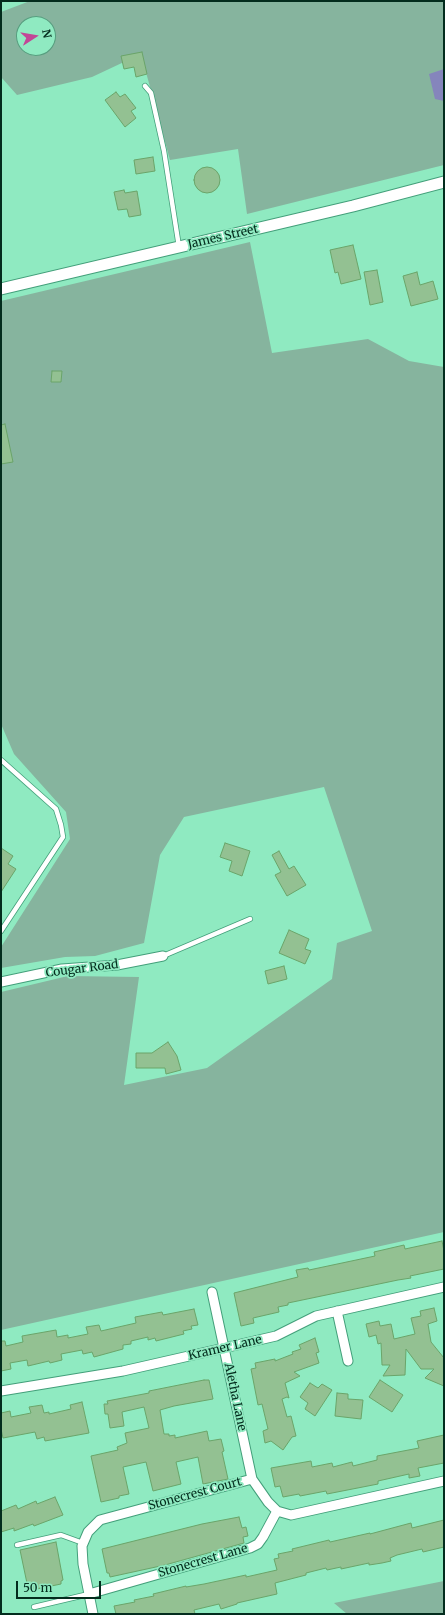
<!DOCTYPE html>
<html>
<head>
<meta charset="utf-8">
<style>
	body { margin:0 }
	#map { position:relative; width:445px; height:1615px; overflow:hidden; background:#8feac1; font-family:Merriweather,serif }
	canvas { display:block }
	.frame { position:absolute; inset:0; border:2px solid #032c1d; pointer-events:none }
	.north { position:absolute; left:16px; top:16px; width:40px; height:40px; box-sizing:border-box; background:#8feac1; border:1px solid #579e7f; border-radius:50%; rotate:78deg; font-size:11px; font-weight:700; line-height:16px; text-align:center; color:#032c1d }
	.north::after { content:''; display:block; margin:auto; width:14px; height:18px; background:#c24697; clip-path:polygon(50% 0,100% 100%,50% 72%,0 100%) }
	.scale { position:absolute; left:16px; top:1581px; width:85px; height:18px; box-sizing:border-box; border:2px solid #032c1d; border-top:0; padding-left:5px; font-size:12px; line-height:14px; white-space:nowrap; color:#032c1d; -webkit-text-stroke:3px #8feac1; paint-order:stroke }
</style>
</head>
<body>
<div id="map">
<canvas width="445" height="1615"></canvas>
<div class="frame"></div>
<div class="north">N</div>
<div class="scale">50 m</div>
</div>
<script>
const c = document.querySelector('canvas').getContext('2d');
c.lineJoin = 'round';
function fillPath(path, color) { c.fillStyle = color; c.fill(path, 'evenodd'); }
const poly = rows => new Path2D(rows.map(r => 'M' + r).join(''));
function stroke(path, color, width, dash) { c.strokeStyle = color; c.lineWidth = width; c.lineCap = dash ? 'butt' : 'round'; c.setLineDash(dash || []); c.stroke(path); }
function label(font, color, halo, rows, align = 'center') {
  c.font = font + ' Merriweather,serif'; c.lineWidth = 3.5; c.setLineDash([]); c.textBaseline = 'middle'; c.strokeStyle = halo; c.fillStyle = color; for (const [text, x, y, turn = 0] of rows) {
    c.save(); c.translate(x, y); c.rotate((+turn || 0) * Math.PI / 180); c.textAlign = isNaN(turn) ? turn : align; if (halo) c.strokeText(text, 0, 0); c.fillText(text, 0, 0); c.restore();
  }
}
fillPath(poly([
	[30,1,62,1,69,2,77,1,444,1,444,165,247,214,238,149,170,160,141,54,92,77,17,95,1,77,1,12],
	[24,24,48,24,48,48,24,48],
	[250,242,272,353,368,339,409,361,444,367,444,1232,1,1330,1,992,68,976,139,977,124,1085,207,1068,332,979,337,943,372,931,324,787,184,817,160,855,144,943,95,956,65,957,1,968,1,947,70,839,66,812,14,754,1,724,1,301],
	[444,1581,444,1614,347,1614,334,1603]
]), '#86b49e');
fillPath(poly([
	[444,69,444,101,435,99,429,74]
]), '#8585bc');
const building = poly([
	[142,52,147,74,136,77,134,67,124,69,121,56,142,52],
	[116,92,120,97,125,94,136,108,131,111,136,118,125,127,105,100,116,92],
	[153,157,155,171,136,174,134,160,153,157],
	'194 180a13 13 0 1 1 26 0a13 13 0 1 1-26 0Z',
	[124,190,125,193,137,191,141,215,129,217,127,209,118,210,114,192,124,190],
	[353,245,361,279,341,284,338,272,335,273,330,250,353,245],
	[377,270,383,302,370,305,364,272,377,270],
	[417,272,420,285,433,281,438,299,411,306,403,276,417,272],
	[52,371,62,371,61,382,51,382,52,371],
	[5,424,13,462,1,464,1,425,5,424],
	[225,843,250,851,242,876,229,871,232,861,220,857,225,843],
	[1,848,13,856,8,864,16,869,1,892,1,848],
	[279,851,289,869,294,866,306,885,287,896,275,875,281,872,272,855,279,851],
	[289,930,309,939,305,949,311,951,305,964,279,953,289,930],
	[284,966,287,979,268,984,265,971,284,966],
	[168,1042,177,1056,181,1070,166,1074,165,1068,136,1068,136,1053,152,1053,168,1042],
	[442,1241,444,1251,444,1269,410,1276,411,1278,398,1280,288,1303,288,1305,278,1307,279,1312,253,1318,254,1323,241,1326,234,1293,298,1277,296,1270,308,1268,309,1270,375,1256,374,1252,404,1245,405,1249,442,1241],
	[434,1308,437,1321,428,1324,431,1342,444,1358,444,1386,425,1378,434,1369,421,1369,406,1349,405,1375,383,1376,390,1365,382,1365,381,1343,378,1344,376,1335,369,1337,366,1324,379,1321,380,1326,391,1324,394,1339,415,1334,411,1318,421,1316,420,1311,434,1308],
	[194,1309,198,1325,191,1326,192,1329,183,1331,184,1334,156,1341,155,1338,148,1340,148,1337,131,1341,131,1344,123,1345,123,1349,94,1357,92,1352,83,1354,82,1350,61,1354,62,1360,50,1363,49,1361,28,1366,27,1360,10,1363,11,1369,1,1371,1,1341,5,1341,6,1346,23,1342,22,1336,56,1330,57,1337,68,1335,68,1338,88,1334,86,1327,99,1325,101,1331,136,1323,135,1317,162,1312,163,1315,194,1309],
	[315,1338,319,1352,316,1353,319,1363,294,1372,300,1376,285,1383,289,1398,287,1397,282,1399,287,1417,291,1416,296,1436,292,1437,283,1450,271,1441,265,1443,263,1431,268,1429,262,1404,258,1405,251,1369,256,1368,255,1363,275,1359,275,1361,293,1354,292,1352,301,1349,299,1345,315,1338],
	[204,1380,209,1380,213,1399,174,1406,160,1410,164,1434,169,1434,169,1436,175,1435,175,1438,207,1431,209,1441,221,1439,224,1451,222,1452,228,1479,203,1484,198,1457,176,1462,181,1484,153,1491,146,1462,123,1467,129,1494,119,1496,119,1498,101,1502,91,1456,118,1450,117,1447,127,1443,125,1433,149,1428,144,1407,122,1412,124,1426,110,1428,108,1414,105,1414,104,1404,108,1404,107,1401,149,1393,149,1391,204,1380],
	[380,1380,403,1395,392,1412,369,1397,380,1380],
	[310,1383,318,1388,322,1384,332,1390,315,1416,305,1409,308,1403,300,1397,310,1383],
	[337,1393,348,1394,348,1399,363,1400,361,1419,335,1416,337,1393],
	[82,1402,89,1433,45,1441,44,1437,37,1439,35,1432,3,1438,1,1429,1,1413,10,1411,11,1417,31,1413,29,1407,42,1405,44,1413,49,1412,49,1414,71,1409,70,1405,82,1402],
	[444,1435,444,1463,418,1468,420,1476,409,1478,409,1474,378,1481,378,1484,327,1494,326,1491,300,1496,299,1494,283,1497,280,1486,275,1487,271,1468,311,1461,312,1467,332,1463,333,1467,352,1462,353,1466,377,1460,377,1456,419,1448,417,1441,444,1435],
	[55,1497,63,1515,34,1526,33,1524,14,1531,14,1528,1,1532,1,1511,16,1505,18,1509,36,1501,37,1504,55,1497],
	[239,1517,242,1528,246,1527,248,1536,243,1537,244,1543,165,1565,110,1577,109,1573,107,1573,102,1549,202,1524,239,1517],
	[444,1520,444,1547,423,1552,422,1549,397,1555,390,1558,391,1561,382,1563,369,1565,369,1563,341,1569,341,1567,327,1570,326,1568,306,1573,306,1575,275,1583,277,1594,237,1603,237,1604,221,1609,219,1604,194,1610,195,1614,116,1614,114,1606,135,1602,134,1600,154,1596,153,1594,186,1586,186,1587,204,1584,246,1575,246,1577,277,1570,274,1559,279,1558,278,1554,293,1551,292,1549,329,1540,330,1542,370,1533,370,1534,411,1523,412,1528,444,1520],
	[56,1542,63,1580,61,1581,61,1584,32,1590,31,1587,28,1588,20,1550,56,1542]
]);
fillPath(building, '#93c192');
stroke(building, '#6aa469', 1);
const service = poly([
	[145,86,151,93,164,151,179,247],
	[1,760,56,809,61,825,63,837,1,931],
	[163,956,250,919],
	[17,1545,61,1535,83,1543],
	[34,1607,89,1594]
]);
const minor = poly([
	[1,982,62,969,117,965,163,956],
	[212,1292,252,1479],
	[337,1311,348,1361],
	[1,1391,123,1371,224,1348,276,1336,316,1316,444,1287],
	[89,1594,250,1548,258,1544,263,1537,277,1511],
	[93,1614,83,1564,82,1546,88,1532,100,1520,252,1479,268,1502,277,1511,291,1515,444,1481]
]);
const tertiary = poly([
	[1,289,353,206,444,182]
]);
stroke(service, '#439f7a', 6);
stroke(minor, '#439f7a', 11);
stroke(tertiary, '#439f7a', 13);
stroke(service, '#fff', 4.5);
stroke(minor, '#fff', 9);
stroke(tertiary, '#fff', 11);
label('12px', '#032c1d', '#8feac1', [
	["James Street",223,237,-13],
	["Cougar Road",82,969,-7],
	["Kramer Lane",225,1348,-13],
	["Aletha Lane",235,1397,78],
	["Stonecrest Court",195,1494,-15],
	["Stonecrest Lane",203,1561,-16]
]);
</script>
</body>
</html>
